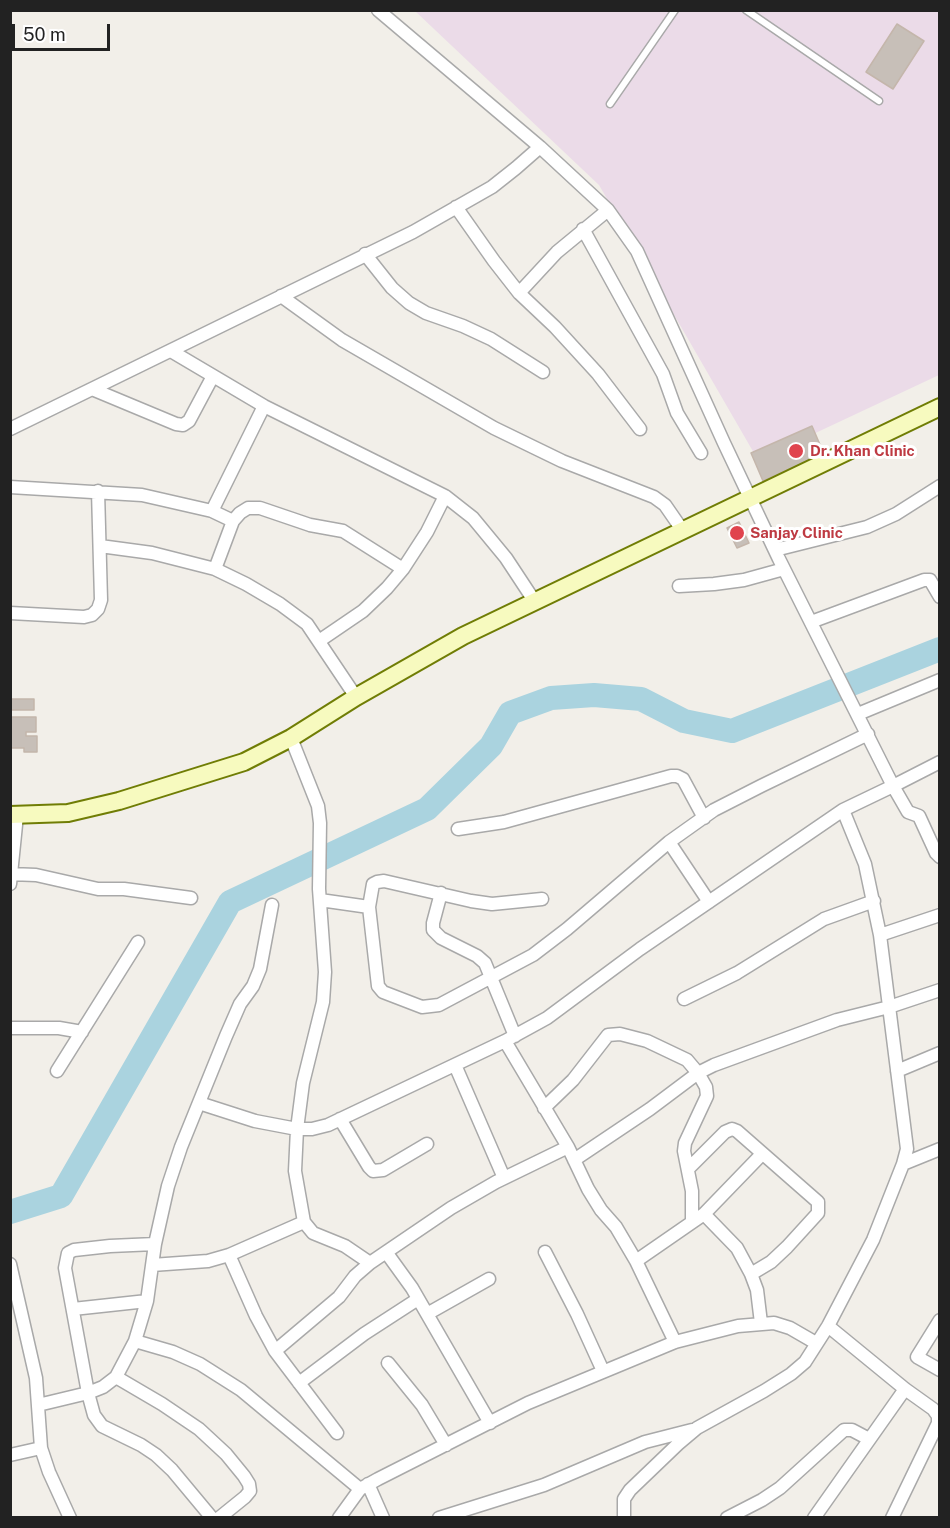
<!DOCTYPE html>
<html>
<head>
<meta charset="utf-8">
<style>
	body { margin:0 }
	#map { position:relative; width:950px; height:1528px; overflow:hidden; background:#f2efe9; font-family:"Public Sans",sans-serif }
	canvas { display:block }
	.frame { position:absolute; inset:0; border:12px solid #222; pointer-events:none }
	.scale { position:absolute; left:12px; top:24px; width:98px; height:27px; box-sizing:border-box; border:3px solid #222; border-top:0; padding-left:8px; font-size:18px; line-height:21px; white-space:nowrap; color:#222; -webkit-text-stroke:4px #fff; paint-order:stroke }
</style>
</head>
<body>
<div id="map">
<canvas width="950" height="1528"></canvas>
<div class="frame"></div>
<div class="scale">50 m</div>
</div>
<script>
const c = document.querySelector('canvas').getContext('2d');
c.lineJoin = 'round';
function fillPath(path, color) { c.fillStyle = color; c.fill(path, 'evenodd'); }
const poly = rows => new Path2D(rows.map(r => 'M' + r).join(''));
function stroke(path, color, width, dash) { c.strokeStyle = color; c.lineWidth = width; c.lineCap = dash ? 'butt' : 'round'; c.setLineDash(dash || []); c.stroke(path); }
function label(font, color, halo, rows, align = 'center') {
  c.font = font + ' "Public Sans",sans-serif'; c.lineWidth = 6; c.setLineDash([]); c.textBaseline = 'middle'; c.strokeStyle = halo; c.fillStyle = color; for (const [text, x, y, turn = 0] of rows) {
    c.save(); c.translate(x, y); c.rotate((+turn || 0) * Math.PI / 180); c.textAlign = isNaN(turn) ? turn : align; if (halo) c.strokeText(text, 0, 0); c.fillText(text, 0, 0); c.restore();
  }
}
fillPath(poly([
	[415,11,939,11,939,375,758,460,599,185]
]), '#ebdbe8');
stroke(poly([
	[10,1212,61,1196,230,902,427,809,491,746,510,713,551,698,594,695,641,699,684,721,732,731,940,649]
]), '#aad3df', 24);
const building = poly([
	[897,24,924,41,893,89,866,72,897,24],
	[812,426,824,454,763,481,751,453,812,426],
	[739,522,749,543,737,548,727,528,739,522],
	[10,699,34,699,34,710,10,710,10,699],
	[10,717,36,717,36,732,26,732,26,736,37,736,37,752,24,752,24,748,10,748,10,717]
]);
fillPath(building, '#c7bfb8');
stroke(building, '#c4b6ab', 1.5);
const lane = poly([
	[746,10,879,101],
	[610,104,675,10]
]);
const street = poly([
	[378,10,540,147,608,210,637,251,724,443,779,559,893,786,843,810,865,864,880,935,907,1149,903,1164,873,1240,828,1326,805,1362,791,1374,764,1391,697,1428,678,1444,630,1490,624,1499,624,1518],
	[456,207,494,261,519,293,555,327,598,374,640,429],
	[583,229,663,374,677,413,701,453],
	[365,254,392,288,409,303,426,313,463,326,491,339,543,372],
	[519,293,557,252,608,210],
	[281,296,342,340,494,428,562,461,654,497,665,505,683,531],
	[171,351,264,406,445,496,473,518,506,558,535,602],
	[92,389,176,424,183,425,189,421,213,376],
	[10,429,413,232,492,187,516,168,540,147],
	[10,487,142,495,212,511,233,521],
	[212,511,264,406],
	[100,546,152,553,215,569,246,584,280,604,307,624,356,697],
	[775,550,867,527,896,514,940,486],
	[215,569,233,521,240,513,248,508,260,508,310,525,343,531,403,569],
	[679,586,714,584,744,580,784,569],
	[10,613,84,617,92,615,98,609,101,600,98,491],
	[811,622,924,580,930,580,940,597],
	[319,641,363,611,387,588,403,569,427,532,445,496],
	[858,714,940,680],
	[291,738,318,806,320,823,319,889,325,972,323,1002,303,1083,297,1129,295,1171,304,1222,313,1233,345,1246,370,1263],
	[940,762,893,786,908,812,919,816,936,853,940,857],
	[458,829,504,822,671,776,677,776,683,779,704,818],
	[669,842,709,902],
	[10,874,36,875,98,889,124,889,191,898],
	[10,884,17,815],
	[441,893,433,923,433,930,441,938,477,956,485,963,515,1036],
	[542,899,492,904,471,901,384,881,377,882,373,884,369,907,378,986,383,992,422,1007,439,1005,533,955,567,929,669,842,714,810,761,786,868,734],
	[320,900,369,907],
	[880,935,940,915],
	[684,999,737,973,824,919,874,901],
	[10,1028,59,1028,82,1032],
	[505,1041,568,1147,588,1189,601,1210,616,1227,636,1261,675,1342],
	[455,1065,504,1178],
	[57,1071,138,942],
	[897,1071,940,1053],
	[199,1103,255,1121,297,1129,312,1129,328,1125,505,1041,547,1018,640,949,843,810],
	[544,1108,573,1080,608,1035,620,1034,647,1041,687,1060,698,1073,706,1087,707,1096,685,1143,684,1151,692,1191,692,1221],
	[340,1119,369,1167,373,1171,383,1170,427,1144],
	[574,1160,650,1109,698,1073,714,1065,837,1020,889,1007,940,990],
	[903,1164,940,1149],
	[689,1168,725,1132,732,1129,737,1131,818,1202,818,1213,787,1247,771,1262,751,1274],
	[704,1214,737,1248,751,1274,757,1290,761,1323],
	[155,1244,110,1246,74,1250,68,1253,65,1268,88,1393,94,1415,102,1426,141,1445,156,1455,172,1470,212,1518],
	[386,1252,412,1288,490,1423],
	[545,1252,577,1314,603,1371],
	[229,1255,256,1316,275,1351,337,1433],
	[636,1261,704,1214,762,1154],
	[10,1264,36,1378,41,1448,49,1472,70,1518],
	[152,1265,208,1261,229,1255,304,1222],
	[73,1309,147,1301],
	[427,1314,489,1279],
	[940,1320,917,1357,940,1370],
	[828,1326,905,1389,933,1409,938,1416,938,1423,892,1518],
	[135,1341,173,1352,200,1364,241,1390,360,1489],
	[275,1351,339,1297,355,1276,370,1263,451,1208,496,1182,568,1147],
	[388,1363,422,1405,446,1445],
	[116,1377,162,1404,199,1429,226,1454,244,1476,249,1484,250,1491,245,1497,219,1518],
	[299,1383,364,1334,418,1299],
	[38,1405,88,1393,103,1387,116,1377,135,1341,147,1301,155,1244,168,1186,181,1147,226,1036,240,1004,253,986,260,969,272,905],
	[10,1455,41,1448],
	[368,1484,383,1518],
	[339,1518,360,1489,378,1479,528,1403,675,1342,738,1326,774,1323,790,1328,816,1343],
	[439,1518,544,1485,645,1442,692,1430],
	[727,1518,762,1500,780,1488,844,1430,852,1430,869,1439],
	[814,1518,905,1389]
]);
const secondary = poly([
	[10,815,68,813,119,801,244,762,291,738,356,697,463,636,940,407]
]);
stroke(lane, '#a9a9a9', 9);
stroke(street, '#a9a9a9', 15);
stroke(secondary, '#707d05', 20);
stroke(lane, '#fff', 6);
stroke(street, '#fff', 12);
stroke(secondary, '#f7fabf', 16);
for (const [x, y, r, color] of [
	[796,451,8,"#e0444e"],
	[737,533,8,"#e0444e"]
]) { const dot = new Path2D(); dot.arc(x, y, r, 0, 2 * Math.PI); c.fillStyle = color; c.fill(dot); stroke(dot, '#fff', 2); }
label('bold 15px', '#be3a42', '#fff', [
	["Dr. Khan Clinic",810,451],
	["Sanjay Clinic",750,533]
], 'left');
</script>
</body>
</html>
